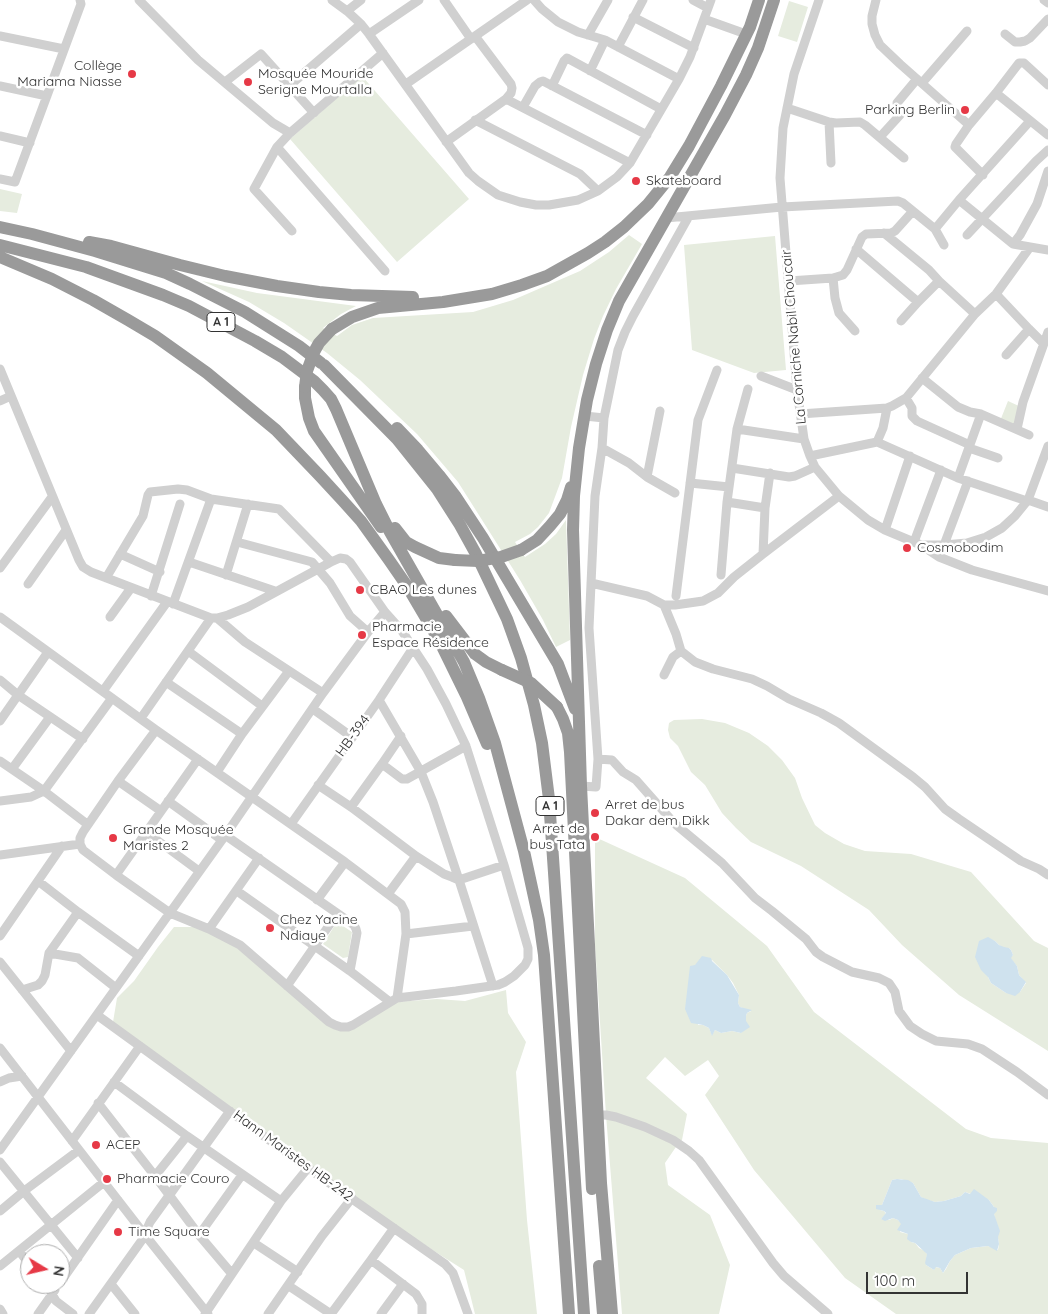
<!DOCTYPE html>
<html>
<head>
<meta charset="utf-8">
<style>
	body { margin:0 }
	#map { position:relative; width:1048px; height:1314px; overflow:hidden; background:#fff; font-family:Quicksand,sans-serif }
	canvas { display:block }
	.north { position:absolute; left:20px; top:1244px; width:50px; height:50px; box-sizing:border-box; background:#fff; border:1px solid #adadad; border-radius:50%; rotate:99deg; font-size:14px; font-weight:700; line-height:20px; text-align:center; color:#333 }
	.north::after { content:''; display:block; margin:auto; width:18px; height:22px; background:#e63946; clip-path:polygon(50% 0,100% 100%,50% 72%,0 100%) }
	.scale { position:absolute; left:866px; top:1272px; width:102px; height:22px; box-sizing:border-box; border:2px solid #333; border-top:0; padding-left:6px; font-size:15px; line-height:18px; white-space:nowrap; color:#333; -webkit-text-stroke:4px #fff; paint-order:stroke }
</style>
</head>
<body>
<div id="map">
<canvas width="1048" height="1314"></canvas>
<div class="north">N</div>
<div class="scale">100 m</div>
</div>
<script>
const c = document.querySelector('canvas').getContext('2d');
c.lineJoin = 'round';
function fillPath(path, color) { c.fillStyle = color; c.fill(path, 'evenodd'); }
const poly = rows => new Path2D(rows.map(r => 'M' + r).join(''));
function stroke(path, color, width, dash) { c.strokeStyle = color; c.lineWidth = width; c.lineCap = dash ? 'butt' : 'round'; c.setLineDash(dash || []); c.stroke(path); }
function label(font, color, halo, rows, align = 'center') {
  c.font = font + ' Quicksand,sans-serif'; c.lineWidth = 5; c.setLineDash([]); c.textBaseline = 'middle'; c.strokeStyle = halo; c.fillStyle = color; for (const [text, x, y, turn = 0] of rows) {
    c.save(); c.translate(x, y); c.rotate((+turn || 0) * Math.PI / 180); c.textAlign = isNaN(turn) ? turn : align; if (halo) c.strokeText(text, 0, 0); c.fillText(text, 0, 0); c.restore();
  }
}
fillPath(poly([
	[789,1,808,7,797,42,778,36],
	[362,76,469,199,397,262,290,139],
	[0,189,22,194,17,213,0,211],
	[629,235,642,244,616,289,603,316,594,339,583,375,571,427,562,478,549,513,538,527,530,534,515,542,525,557,545,544,556,534,566,520,570,640,556,647,543,620,520,580,458,482,417,434,360,380,327,353,284,323,249,302,202,281,257,293,356,306,341,314,323,328,337,336,352,325,373,318,473,312,513,300,580,271,609,252],
	[775,236,786,370,754,373,692,350,684,245],
	[1008,401,1021,407,1013,426,1000,421],
	[702,719,725,723,749,733,768,746,782,760,795,778,802,798,815,825,825,833,844,844,865,851,911,854,971,872,1034,941,1048,948,1048,1051,959,995,902,945,869,910,801,866,751,842,736,828,722,813,705,785,691,772,678,746,670,738,668,730,669,723,674,720],
	[990,939,995,941,999,945,1004,948,1009,948,1011,950,1013,955,1010,958,1017,966,1019,975,1026,983,1020,992,1006,993,991,983,988,977],
	[595,837,685,878,767,946,814,1012,966,1129,991,1138,1048,1143,1048,1314,896,1314,845,1278,754,1170,705,1095,719,1076,708,1060,685,1076,665,1057,646,1078,687,1114,682,1140,678,1144,665,1163,668,1185,710,1215,730,1265,719,1314,622,1314,606,1115,595,945],
	[712,960,727,975,733,983,739,995,738,1003,740,1007,751,1011,747,1013,746,1016,746,1021,741,1033,732,1031,721,1033,715,1030,712,1035,709,1028,703,1025,698,1025,695,965],
	[897,1179,901,1179,913,1183,921,1197,927,1200,935,1202,944,1201,961,1196,965,1192,989,1200,994,1207,994,1214,999,1244,998,1250,988,1246,971,1248,955,1255,950,1261,946,1269,943,1273,940,1268,935,1267,934,1270,926,1265,927,1254,925,1251,919,1248,915,1243,911,1242,908,1234,900,1232,902,1224,898,1220,893,1218,889,1220,881,1219,886,1214,884,1211,880,1210,876,1205,882,1205,892,1180],
	[337,922,352,932,348,957,343,958,323,944],
	[174,927,199,927,231,942,297,996,347,1029,395,1002,437,999,465,1001,506,990,508,1013,526,1042,516,1072,527,1220,537,1314,475,1314,464,1270,434,1251,292,1154,113,1022,117,998,134,981,158,947]
]), '#e6ecdf');
fillPath(poly([
	[988,937,995,941,999,945,1004,947,1009,948,1011,950,1013,955,1011,958,1017,966,1019,975,1026,982,1020,992,1015,996,1006,993,991,983,988,977,981,970,975,957,979,941],
	[702,956,711,958,712,961,727,975,739,995,738,1003,740,1007,752,1010,747,1013,746,1016,746,1021,750,1027,741,1033,732,1031,721,1033,715,1030,712,1036,709,1028,703,1025,691,1023,685,1009,690,966,695,965],
	[897,1179,908,1180,913,1183,921,1197,935,1202,944,1201,961,1196,965,1192,970,1194,974,1189,989,1200,994,1207,997,1208,997,1211,994,1214,1000,1231,998,1237,999,1244,997,1251,988,1246,971,1248,955,1255,950,1261,943,1273,940,1268,936,1267,934,1270,926,1265,925,1263,927,1254,915,1243,911,1242,907,1239,908,1234,897,1230,901,1224,898,1220,893,1218,885,1221,881,1219,886,1213,884,1211,876,1209,876,1205,882,1205,892,1180]
]), '#cfe2ee');
stroke(poly([
	[139,0,198,60,273,123,290,133],
	[332,0,347,11,361,24,369,34,469,173,478,181,498,195,520,202,536,205,549,205,578,200,598,191,617,177,630,163,679,79,690,57,711,0],
	[444,0,471,39],
	[534,0,542,9,558,22,578,32,605,40,679,79],
	[693,0,708,8],
	[819,0,794,74,783,128,780,178,797,390,804,439,810,456,815,467,839,496,868,520,885,530,921,545,939,557,972,570,1048,591],
	[876,0,872,16,872,24,875,35,880,45,900,64,969,125],
	[1044,0,1048,3],
	[347,11,361,0],
	[633,17,694,48],
	[704,19,746,34],
	[369,34,419,0],
	[1005,34,1015,42,1020,42,1025,41,1030,38,1048,19],
	[588,35,608,0],
	[0,36,64,49],
	[618,47,643,0],
	[590,71,605,40],
	[225,82,261,54,314,113],
	[922,83,967,31],
	[406,84,527,0],
	[0,86,47,96],
	[289,86,361,24],
	[552,86,564,61,567,58,661,109],
	[996,93,1048,135],
	[506,99,630,163],
	[897,103,917,79],
	[523,107,535,86,540,82,543,81,647,135],
	[787,108,829,122,836,123,860,122,865,125,904,158],
	[475,120,580,174,598,191],
	[829,122,831,163],
	[0,136,30,143],
	[880,137,900,115],
	[446,142,506,99,511,93,512,88,511,84,475,36],
	[277,147,385,271],
	[983,175,955,147,956,144,969,125,996,93,1019,63,1024,63,1048,85],
	[0,179,15,182,81,4,80,0],
	[959,200,1013,244,1048,250],
	[666,218,782,207,898,201,903,203,935,229,944,245],
	[935,229,959,200,1030,121],
	[292,231,254,189,277,147,290,133,383,53],
	[884,233,929,270,939,281],
	[967,235,1036,161,1048,150],
	[1013,244,1020,235,1037,204,1048,171],
	[856,249,918,302],
	[833,278,835,298,839,313,855,331],
	[789,281,833,278,843,275,847,270,862,237,866,234,891,233,895,231,913,211],
	[996,294,1029,329,1043,343],
	[901,321,918,302,939,281,975,314],
	[1006,355,1029,329],
	[0,369,79,560,83,567,91,572,211,618,217,618,228,615,248,607,331,562,340,558,346,559,350,562,385,612,402,631,427,669,446,704,466,746,504,865,528,948,528,959,525,965,514,976,505,982,498,985,456,991,397,998,353,1025,348,1027,341,1027,335,1025,329,1022,240,945,209,929,170,913,116,875,83,850,80,844,80,838,83,832,118,781,156,730],
	[761,376,797,390],
	[922,378,958,407,970,412,981,414,1029,435],
	[748,389,737,429,804,439],
	[906,398,912,408,912,416,917,421,970,445],
	[0,401,11,396],
	[800,414,887,408,892,406,906,398,975,314,996,294,1030,247],
	[585,416,604,418],
	[1017,429,1023,402,1048,332],
	[877,442,883,428,887,408],
	[602,448,629,463,647,477,675,493],
	[969,448,998,458],
	[810,456,877,442,958,478,1027,501],
	[732,468,789,477,795,476,815,467],
	[647,477,660,411],
	[958,478,981,414],
	[690,483,729,487],
	[1028,500,1048,507],
	[727,502,765,508],
	[885,530,910,456],
	[237,542,312,562,330,583,350,616,368,632],
	[914,542,941,470],
	[922,545,944,545,967,543,986,537,1002,528,1015,516,1028,500,1048,446],
	[944,545,968,481],
	[120,554,160,572],
	[763,554,765,508,770,473],
	[189,562,275,591],
	[0,568,52,497],
	[226,575,248,504],
	[721,575,727,502,737,429],
	[106,578,143,516,148,495,150,492,178,489,187,490,211,499,279,509,331,562],
	[591,583,647,596,664,605,676,634,681,651,673,657,664,675],
	[28,584,66,530],
	[151,596,180,504],
	[676,596,698,420,717,370],
	[173,604,211,499],
	[664,605,675,605,703,601,718,593,734,577,763,554,839,496],
	[0,617,156,730,345,862,401,904,405,912,406,934,397,998],
	[110,617,131,588],
	[217,618,245,642,323,693],
	[188,651,262,706],
	[681,651,695,662,713,669,752,679,767,686,789,699,821,713,839,723,913,777,925,787,945,809,959,819,1021,861,1039,869,1048,875],
	[0,680,18,695,83,739],
	[166,682,242,734],
	[103,691,167,602],
	[379,700,421,772,433,802,459,880,493,986],
	[313,709,352,737],
	[141,718,211,618],
	[0,721,48,652],
	[598,759,612,760,623,772,636,780,674,823,722,863,755,898,772,911,806,939,816,952,823,957,852,972,879,978,889,983,895,992,899,1011,910,1026,922,1034,936,1041,968,1044,982,1049,1017,1072,1048,1095],
	[0,761,44,791,87,824],
	[382,764,402,779,407,779,466,746],
	[12,769,50,717],
	[217,772,242,734,289,671],
	[118,781,161,811],
	[318,785,351,807,416,856,444,874,452,877,459,880,504,865],
	[581,786,596,787,598,759,589,628,595,496,602,448,604,418,618,350,625,332,633,316,689,216],
	[0,801,31,797,44,791,112,698],
	[168,801,222,840],
	[351,807,382,764,401,736],
	[291,824,379,700,413,648],
	[146,832,199,871],
	[225,835,354,925,356,929,357,933,350,971],
	[0,855,80,844],
	[116,875,198,759],
	[38,881,78,912,139,956],
	[237,891,350,971,390,1002],
	[388,894,416,856],
	[317,900,345,862],
	[209,929,259,858],
	[406,934,473,926],
	[0,936,62,846],
	[49,953,78,958,116,988],
	[0,962,71,1051],
	[287,986,337,914],
	[22,990,38,985,42,981,45,975,49,953,78,912],
	[97,1015,308,1168,445,1264,453,1273,468,1314],
	[0,1048,145,1235,208,1314],
	[0,1082,9,1078,22,1076],
	[114,1082,187,1136,281,1201],
	[98,1103,155,1176,199,1235,232,1274],
	[598,1115,606,1115,616,1117,645,1127,673,1140,689,1151,699,1160,773,1263,784,1276,828,1314],
	[72,1141,140,1046],
	[0,1150,222,840,323,693,368,632,385,612],
	[0,1162,78,1258],
	[155,1176,187,1136],
	[0,1211,24,1191,79,1150],
	[199,1235,242,1175],
	[254,1243,298,1272],
	[19,1251,30,1265],
	[371,1260,416,1294,422,1304,422,1314],
	[0,1266,104,1182],
	[60,1283,118,1200],
	[46,1284,56,1301,73,1314],
	[111,1284,135,1314],
	[289,1286,331,1314],
	[0,1309,3,1314],
	[38,1314,55,1290],
	[89,1314,142,1240,150,1222,230,1111],
	[205,1314,281,1201,308,1168],
	[268,1314,322,1236,352,1198],
	[331,1314,371,1260,394,1228],
	[381,1314,403,1284]
]), '#d0d0d0', 9);
stroke(poly([
	[0,227,32,234,95,251,166,273,190,284,245,312,299,346,321,363],
	[89,242,111,246,180,265,225,276,277,286,319,292,351,295,413,297],
	[0,245,86,267,163,295,189,306,255,341,282,357,314,381,323,390,331,399,336,409,376,504,390,532,443,625,464,662,479,698,495,743,524,851,539,920,544,955,569,1314],
	[0,257,52,279,93,300,128,320,155,336,207,373,276,430,320,476,343,501,361,521,389,560,407,586,440,642,466,695,487,744],
	[332,329,352,317,378,308,443,302,492,294,522,285,547,276,588,253,605,242,624,227,648,204,670,177,689,146,721,86,750,27,759,0],
	[324,365,397,439,437,489,460,525,476,554,507,619,521,658,534,705,542,743,549,799,584,1314],
	[305,387,305,398,309,418,314,431,381,527],
	[397,428,418,450,439,475,456,497,483,538,558,664,575,709],
	[395,528,406,542,415,547,439,558,455,560],
	[521,550,537,540,550,526,560,514,567,500,571,487],
	[446,616,475,654,486,662,502,670],
	[557,707,563,719,568,733,570,752,592,1189],
	[599,1266,603,1314],
	[612,1314,601,1183,581,786,573,530,574,496,579,448,587,400,596,364,607,330,619,301,725,115,746,75,758,48,774,0]
]), '#9a9a9a', 12);
stroke(poly([
	[305,387,307,371,314,352,319,343,332,329],
	[455,560,478,561,501,557,521,550],
	[502,670,531,683,557,707]
]), '#9a9a9a', 12);
for (const [x, y, r, color] of [
	[132,74,5,"#e63946"],
	[248,82,5,"#e63946"],
	[965,110,5,"#e63946"],
	[636,181,5,"#e63946"],
	[907,548,5,"#e63946"],
	[360,590,5,"#e63946"],
	[362,635,5,"#e63946"],
	[595,813,5,"#e63946"],
	[595,837,5,"#e63946"],
	[113,838,5,"#e63946"],
	[270,928,5,"#e63946"],
	[96,1145,5,"#e63946"],
	[107,1179,5,"#e63946"],
	[118,1232,5,"#e63946"]
]) { const dot = new Path2D(); dot.arc(x, y, r, 0, 2 * Math.PI); c.fillStyle = color; c.fill(dot); stroke(dot, '#fff', 2); }
for (const [x, y, w] of [
	[221,322,28],
	[550,806,28]
]) { const box = new Path2D(); box.roundRect(x - w / 2, y - 9.5, w, 19, 4); c.fillStyle = '#fff'; c.fill(box); stroke(box, '#333', 1); }
label('bold 12px', '#333', null, [
	["A 1",221,322],
	["A 1",550,806]
]);
label('14px', '#333', '#fff', [
	["Collège",122,66,"right"],
	["Mariama Niasse",122,82,"right"],
	["Mosquée Mouride",258,74],
	["Serigne Mourtalla",258,90],
	["Parking Berlin",955,110,"right"],
	["Skateboard",646,181],
	["Cosmobodim",917,548],
	["CBAO Les dunes",370,590],
	["Pharmacie",372,627],
	["Espace Résidence",372,643],
	["Arret de bus",605,805],
	["Dakar dem Dikk",605,821],
	["Arret de",585,829,"right"],
	["bus Tata",585,845,"right"],
	["Grande Mosquée",123,830],
	["Maristes 2",123,846],
	["Chez Yacine",280,920],
	["Ndiaye",280,936],
	["ACEP",106,1145],
	["Pharmacie Couro",117,1179],
	["Time Square",128,1232]
], 'left');
label('14px', '#333', '#fff', [
	["La Corniche Nabil Choucair",794,337,-95],
	["HB-394",353,736,-54],
	["Hann Maristes HB-242",293,1156,36]
]);
</script>
</body>
</html>
